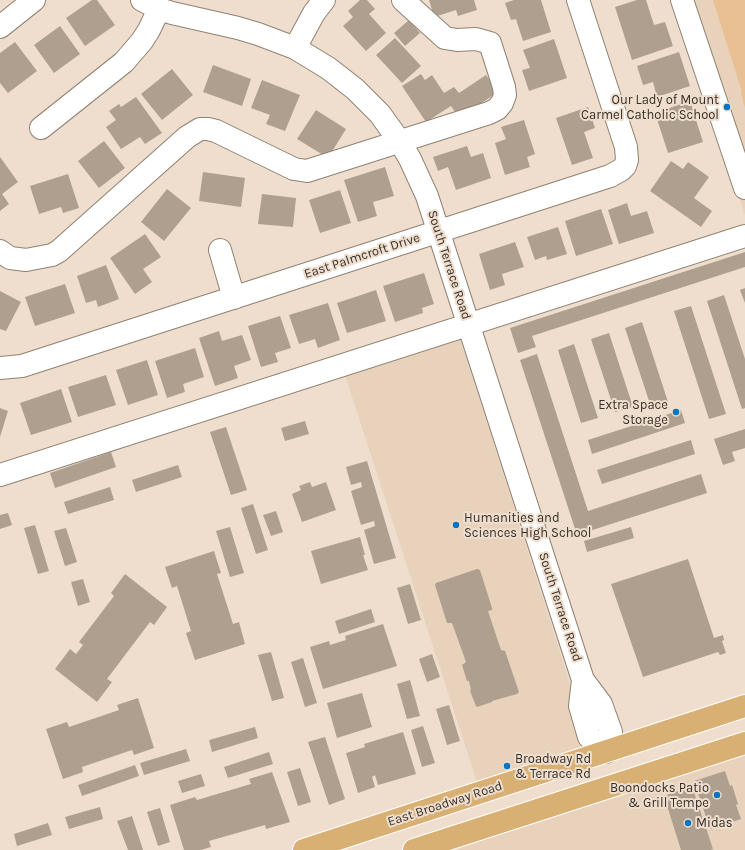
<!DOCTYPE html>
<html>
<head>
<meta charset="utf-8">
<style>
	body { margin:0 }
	canvas { display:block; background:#efdecd }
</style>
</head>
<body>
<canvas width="745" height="850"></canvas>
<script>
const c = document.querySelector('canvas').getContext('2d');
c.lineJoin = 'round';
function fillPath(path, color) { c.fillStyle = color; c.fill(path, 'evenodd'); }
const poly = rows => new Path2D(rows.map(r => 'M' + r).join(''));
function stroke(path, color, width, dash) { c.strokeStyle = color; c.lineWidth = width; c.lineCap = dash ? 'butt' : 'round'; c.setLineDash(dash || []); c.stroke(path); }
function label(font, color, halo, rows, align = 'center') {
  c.font = font + ' Karla,sans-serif'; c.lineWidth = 4; c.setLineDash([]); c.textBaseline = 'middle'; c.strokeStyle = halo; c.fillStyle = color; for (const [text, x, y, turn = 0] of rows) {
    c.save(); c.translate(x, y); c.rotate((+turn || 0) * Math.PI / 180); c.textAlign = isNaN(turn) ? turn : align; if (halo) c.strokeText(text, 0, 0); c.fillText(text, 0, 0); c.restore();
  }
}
fillPath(poly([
	[675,0,745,0,745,215],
	[459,335,568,677,574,709,583,742,579,748,573,751,477,782,344,372],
	[745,755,745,850,453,850]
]), '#e8d2bb');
fillPath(poly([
	[713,0,745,0,745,108,741,93,742,92]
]), '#e9c093');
fillPath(poly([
	[92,0,97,0,115,25,85,46,66,18],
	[360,0,367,0,375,9,369,14,386,33,366,51,343,26,353,17,348,11],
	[429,0,474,0,477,10,458,16,456,10,434,17],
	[514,0,541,0,551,32,523,41,516,19,511,20,505,3],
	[637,0,646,0,654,25,665,22,673,46,632,60,615,7],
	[409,20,420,33,405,46,394,33],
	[60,26,80,54,54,73,34,45],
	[395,38,421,66,402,83,376,55],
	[554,39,567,78,529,91,522,70,530,68,523,50],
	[15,42,37,71,8,93,0,83,0,53],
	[679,52,690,86,657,97,653,82,643,85,637,66],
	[213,65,251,79,242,106,203,92],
	[172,69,193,95,162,120,141,94],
	[421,74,425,80,432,75,444,93,454,87,459,93,486,75,498,92,459,118,451,106,426,122,402,86],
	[262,80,300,95,285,131,266,124,270,115,251,108],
	[136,97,162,133,145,144,140,137,121,149,106,127,116,120,109,111,119,104,121,107],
	[690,101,703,142,668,153,655,113],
	[588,107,595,128,584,132,593,158,572,165,556,118],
	[316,110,346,129,328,158,297,139],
	[524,120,535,154,527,157,530,167,505,175,495,143,506,139,501,127],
	[104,141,125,168,99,188,78,161],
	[467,146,471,157,483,153,491,178,456,190,448,167,438,171,433,157],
	[0,157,18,182,2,194,9,204,0,211],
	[671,161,683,169,688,162,709,177,694,198,712,211,701,227,650,191],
	[385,167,394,196,373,202,377,216,358,222,344,180],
	[203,172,245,178,241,207,199,201],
	[68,174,79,208,63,213,61,207,39,214,30,186],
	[167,189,191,208,164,241,141,222],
	[340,190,351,223,320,233,309,200],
	[262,194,296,198,293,227,258,224],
	[627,203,631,216,647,211,654,233,619,244,608,210],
	[601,209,613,244,576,256,565,221],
	[558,227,567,254,547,260,546,256,535,260,527,237],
	[145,234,161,257,143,269,152,282,135,294,110,258],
	[515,242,524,267,502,274,505,285,490,290,479,254],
	[745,252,745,267,532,336,536,347,518,353,510,328],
	[106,265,119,299,98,307,96,300,86,303,77,276],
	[424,273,434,304,422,308,423,313,395,322,383,286],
	[65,284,75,313,35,326,25,297],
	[745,288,745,303,740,290],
	[376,290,386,321,347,333,337,303],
	[0,291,21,302,6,331,0,329],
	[724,295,745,359,745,408,742,409,707,301],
	[328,303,340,340,318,348,315,339,299,344,289,315],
	[691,306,726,414,709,419,674,311],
	[280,316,291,348,275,353,278,362,261,367,248,326],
	[642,322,668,402,651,407,625,328],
	[219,331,222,341,242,335,251,360,234,366,238,378,215,386,199,338],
	[609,333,633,407,615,412,591,339],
	[574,344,598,418,581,423,558,350],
	[195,348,204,377,183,384,185,392,167,398,155,361],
	[537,354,588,511,701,474,707,493,577,535,520,360],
	[147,360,158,395,128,405,116,370],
	[106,375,116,405,78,417,68,387],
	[61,389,72,422,31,435,20,403],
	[0,408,8,411,0,437],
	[681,410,685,423,592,454,588,440],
	[305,421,309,434,285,441,281,428],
	[226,427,247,490,231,495,210,432],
	[745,429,745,448,732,452,735,461,723,465,714,439],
	[691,440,695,454,602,484,597,470],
	[111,452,116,467,55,488,50,473],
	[367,461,396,558,374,564,364,530,375,526,374,521,361,525,351,491,362,487,361,482,351,485,346,467],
	[178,465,182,477,136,492,132,480],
	[310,482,312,487,326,482,336,510,302,522,292,494,301,490,299,486],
	[110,487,114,500,68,514,64,502],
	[253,504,268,550,256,554,241,508],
	[276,511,283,532,271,536,263,515],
	[8,513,12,525,0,529,0,515],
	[35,525,49,571,38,574,24,528],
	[230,527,244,573,230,577,216,531],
	[631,527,634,538,587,552,584,541],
	[66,528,77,562,65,566,54,531],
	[360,537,365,555,363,555,368,570,321,584,311,551],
	[214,551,221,573,217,574,233,624,239,622,245,644,195,660,186,633,191,631,177,586,172,588,165,567],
	[688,559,714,638,723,635,724,640,722,641,726,653,720,655,718,652,643,677,611,584],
	[477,569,480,570,492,608,492,610,488,611,501,650,505,651,519,692,517,694,492,701,492,702,477,707,476,706,470,691,471,690,469,681,467,681,462,665,466,662,452,623,447,623,435,585,436,583],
	[125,574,167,607,154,625,150,622,107,679,112,682,97,702,55,669,70,649,76,654,83,645,79,642,114,596,111,593],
	[83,579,90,602,78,606,71,582],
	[410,584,421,620,408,624,397,588],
	[371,609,375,622,339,634,335,621],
	[383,624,397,666,323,689,310,647,329,641,330,645,346,640,345,636],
	[271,652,284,698,272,701,258,655],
	[432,654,440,677,427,682,419,659],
	[303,658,317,703,305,707,291,662],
	[410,680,420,716,407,719,397,684],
	[362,693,372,727,337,738,327,703],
	[138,698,154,748,134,755,132,750,82,767,83,772,63,779,46,729,67,722,69,727,119,710,117,705],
	[449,705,460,741,447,745,436,709],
	[423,726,435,763,422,767,411,730],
	[255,727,258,738,212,752,209,740],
	[403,732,416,774,378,785,375,775,372,777,375,787,358,793,346,753,365,747,364,744],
	[325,737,345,799,329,805,308,742],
	[186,749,190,761,144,775,140,763],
	[269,752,273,764,228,778,224,767],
	[135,765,139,776,82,796,78,785],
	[300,768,311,802,298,806,287,772],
	[725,771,730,786,732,785,738,804,736,805,741,819,710,829,694,781],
	[272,772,290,822,266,829,265,825,209,841,211,847,201,850,184,850,170,805,195,797,197,800,251,784,249,779],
	[201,774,205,786,182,793,178,781],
	[692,786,713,849,711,850,681,850,664,796],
	[100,807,103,819,69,829,65,817],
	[160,808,170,842,158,846,147,812],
	[132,816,143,850,128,850,117,821],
	[48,823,52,835,17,846,14,834]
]), '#af9f8f');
const minor = poly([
	[142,0,159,9,172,13,238,28,258,34,295,48,328,68,355,89,380,114,400,142,410,159,427,196,583,680,601,704,611,732,606,752,589,737,580,706,583,680],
	[682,0,745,188],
	[0,27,34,0],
	[295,48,314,13,324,0],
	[41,128,124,62,142,41,149,30,159,9],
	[220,250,234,298],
	[0,251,10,258,26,260,52,255,59,251,187,137,200,129,208,129,216,131,294,169,307,171,489,113,497,109,502,103,505,95,504,87,490,43,476,39,457,40,445,38,403,0],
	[0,368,22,366,610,176,621,170,625,166,627,160,626,147,578,0],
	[0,475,745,236]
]);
const major = poly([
	[304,850,745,706],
	[414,850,745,743]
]);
stroke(minor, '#908272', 24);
stroke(major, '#fff', 24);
stroke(minor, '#fff', 22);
stroke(major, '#d9b074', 22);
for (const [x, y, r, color] of [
	[727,107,4,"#0c73be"],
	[676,412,4,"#0c73be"],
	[456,525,4,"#0c73be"],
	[507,766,4,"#0c73be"],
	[717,795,4,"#0c73be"],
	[688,823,4,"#0c73be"]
]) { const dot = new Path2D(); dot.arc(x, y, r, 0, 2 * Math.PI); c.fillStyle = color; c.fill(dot); stroke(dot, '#efdecd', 1.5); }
label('13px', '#352f28', '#efdecd', [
	["Our Lady of Mount",719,100],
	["Carmel Catholic School",719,115],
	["Extra Space",668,405],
	["Storage",668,420],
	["Humanities and",464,518,"left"],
	["Sciences High School",464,533,"left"],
	["Broadway Rd",515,759,"left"],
	["& Terrace Rd",515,774,"left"],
	["Boondocks Patio",709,788],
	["& Grill Tempe",709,803],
	["Midas",696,823,"left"]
], 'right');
label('13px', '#352f28', '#efdecd', [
	["East Palmcroft Drive",362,256,-18],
	["South Terrace Road",449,265,72],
	["South Terrace Road",560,607,72],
	["East Broadway Road",445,804,-18]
]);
</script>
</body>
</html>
